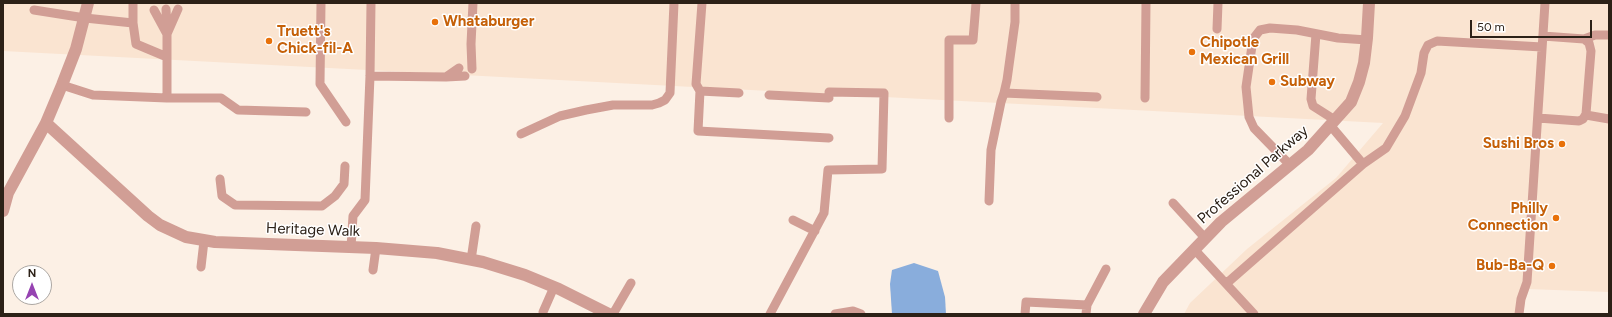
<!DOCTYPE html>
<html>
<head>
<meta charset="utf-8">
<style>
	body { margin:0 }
	#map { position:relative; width:1612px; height:317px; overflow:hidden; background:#fcf0e5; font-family:Figtree,sans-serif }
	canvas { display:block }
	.frame { position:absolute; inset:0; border:4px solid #2c2117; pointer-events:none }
	.north { position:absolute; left:12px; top:265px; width:40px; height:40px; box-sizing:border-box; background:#fff; border:1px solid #aba6a2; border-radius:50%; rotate:0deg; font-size:11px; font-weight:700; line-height:16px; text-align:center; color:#2c2117 }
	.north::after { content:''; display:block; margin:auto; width:14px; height:18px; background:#9643b2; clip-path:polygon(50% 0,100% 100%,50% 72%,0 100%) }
	.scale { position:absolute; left:1470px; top:20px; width:122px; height:18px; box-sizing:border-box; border:2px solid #2c2117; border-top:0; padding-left:5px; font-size:12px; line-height:14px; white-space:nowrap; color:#2c2117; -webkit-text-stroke:3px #fff; paint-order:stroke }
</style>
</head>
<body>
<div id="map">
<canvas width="1612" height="317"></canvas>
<div class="frame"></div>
<div class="north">N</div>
<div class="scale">50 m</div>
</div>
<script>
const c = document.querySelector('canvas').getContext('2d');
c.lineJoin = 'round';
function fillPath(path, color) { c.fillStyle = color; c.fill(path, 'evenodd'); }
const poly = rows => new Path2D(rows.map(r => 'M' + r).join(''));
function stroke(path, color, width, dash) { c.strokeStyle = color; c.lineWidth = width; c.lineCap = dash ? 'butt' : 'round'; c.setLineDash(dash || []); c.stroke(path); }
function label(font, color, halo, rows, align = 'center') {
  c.font = font + ' Figtree,sans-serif'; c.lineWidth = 3; c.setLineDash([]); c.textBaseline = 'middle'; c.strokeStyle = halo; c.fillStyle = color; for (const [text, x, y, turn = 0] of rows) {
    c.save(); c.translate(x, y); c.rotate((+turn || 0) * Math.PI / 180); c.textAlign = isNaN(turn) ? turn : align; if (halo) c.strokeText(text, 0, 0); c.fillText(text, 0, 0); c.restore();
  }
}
fillPath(poly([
	[3,3,1609,3,1609,292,1527,289,1523,314,1184,314,1190,303,1247,249,1336,178,1383,123,3,51]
]), '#fae4d1');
fillPath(poly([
	[914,263,938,271,945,297,946,314,892,314,890,284,892,270]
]), '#89addc');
stroke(poly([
	[321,3,320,84,346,122],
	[702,3,696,84,700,91,739,93],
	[166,9,167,31],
	[34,10,85,18,133,23,133,3],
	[154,10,167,34],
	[133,23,136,44,167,57,167,98],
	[1217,29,1218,3],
	[1316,34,1311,99,1313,106,1335,120],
	[1584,39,1595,35,1609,35],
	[167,57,167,34,178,9],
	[472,69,471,44,473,3],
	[370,76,446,77,459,68],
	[446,77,465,76],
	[62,85,93,95,167,98,221,98,238,110,306,112],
	[700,91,698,131,829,138],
	[1004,93,1097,97],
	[769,95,829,98],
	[1145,98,1146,3],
	[1586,115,1609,119],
	[949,118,949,40,973,40,976,3],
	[1538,118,1579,121,1583,119,1586,114,1591,51,1589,43,1584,39,1543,36],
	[521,134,560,116,586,110,613,105,652,105,659,103,665,100,670,93,674,3],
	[1363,164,1386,148,1405,116,1421,73,1424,53,1428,45,1437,41,1542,47],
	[1290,165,1254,128,1249,117,1246,87,1253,39,1260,30,1270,28,1297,30,1338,38,1367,40],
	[220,179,222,196,235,205,322,206,335,196,344,184,345,166],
	[989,201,991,150,1001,102,1004,93,1007,80,1015,22,1015,3],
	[1173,203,1205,238],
	[793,220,815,231],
	[351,247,353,216,365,200,370,76,371,3],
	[1194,249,1254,314],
	[471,260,476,226],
	[201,267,204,241],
	[373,270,376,248],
	[1227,283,1363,164,1330,125],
	[543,312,554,287],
	[613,314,631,283],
	[770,314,824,213,828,170,882,169,884,93,829,92],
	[835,314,853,311,861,314],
	[1025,314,1026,302,1087,305],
	[1086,314,1087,305,1106,269],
	[1519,314,1521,299,1527,282,1545,3]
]), '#d19e95', 9);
stroke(poly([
	[46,123,148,216,160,225,186,237,215,242,376,248,437,253,483,262,525,275,559,289,609,314],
	[3,211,8,193,46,123,62,85,76,49,88,3],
	[1144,314,1163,282,1221,222,1308,150,1351,102,1359,82,1364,63,1367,38,1369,3]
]), '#d19e95', 12);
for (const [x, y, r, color] of [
	[435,22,4,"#e8710a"],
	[269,41,4,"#e8710a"],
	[1192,52,4,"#e8710a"],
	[1272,82,4,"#e8710a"],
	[1562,144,4,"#e8710a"],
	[1556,218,4,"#e8710a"],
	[1552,266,4,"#e8710a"]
]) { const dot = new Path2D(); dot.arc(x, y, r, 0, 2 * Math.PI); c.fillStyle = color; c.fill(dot); stroke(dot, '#fff', 1.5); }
label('bold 15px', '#c56008', '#fff', [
	["Whataburger",443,22],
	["Truett's",277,32],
	["Chick-fil-A",277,49],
	["Chipotle",1200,43],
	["Mexican Grill",1200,60],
	["Subway",1280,82],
	["Sushi Bros",1554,144,"right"],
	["Philly",1548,209,"right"],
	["Connection",1548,226,"right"],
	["Bub-Ba-Q",1544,266,"right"]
], 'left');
label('15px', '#2c2117', '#fff', [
	["Professional Parkway",1253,175,-41],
	["Heritage Walk",313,230,2]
]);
</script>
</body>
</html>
